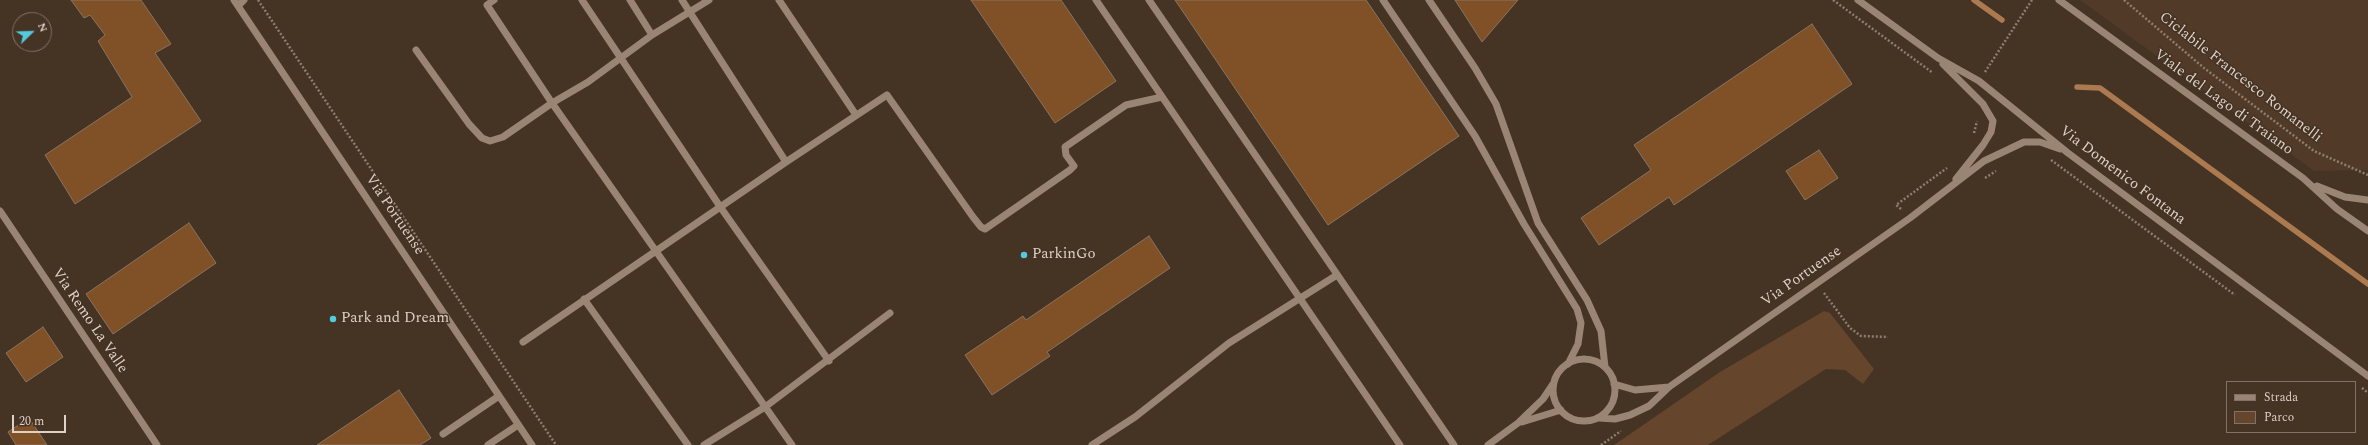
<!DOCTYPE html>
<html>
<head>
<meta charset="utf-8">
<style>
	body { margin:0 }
	#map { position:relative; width:2368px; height:445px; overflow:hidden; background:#453324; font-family:Spectral,serif }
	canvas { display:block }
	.legend { position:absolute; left:2226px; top:381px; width:130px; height:52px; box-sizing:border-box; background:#453324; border:1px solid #827266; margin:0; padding:5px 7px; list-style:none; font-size:12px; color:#ddd1c8 }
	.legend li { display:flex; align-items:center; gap:8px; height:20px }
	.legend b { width:20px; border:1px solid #827266 }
	.north { position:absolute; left:12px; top:12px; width:40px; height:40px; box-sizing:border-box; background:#453324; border:1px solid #827266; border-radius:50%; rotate:67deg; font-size:11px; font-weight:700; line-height:16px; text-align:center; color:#ddd1c8 }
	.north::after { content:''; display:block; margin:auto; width:14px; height:18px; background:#54cade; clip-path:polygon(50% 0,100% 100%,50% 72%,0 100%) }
	.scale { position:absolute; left:12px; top:415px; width:54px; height:18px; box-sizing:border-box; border:2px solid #ddd1c8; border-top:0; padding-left:5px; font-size:12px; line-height:14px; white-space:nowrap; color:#ddd1c8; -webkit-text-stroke:3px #453324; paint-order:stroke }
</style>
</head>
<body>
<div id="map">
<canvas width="2368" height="445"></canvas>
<ul class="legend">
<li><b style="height:5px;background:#9a8574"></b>Strada</li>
<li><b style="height:11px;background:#65462c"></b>Parco</li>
</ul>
<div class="north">N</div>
<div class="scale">20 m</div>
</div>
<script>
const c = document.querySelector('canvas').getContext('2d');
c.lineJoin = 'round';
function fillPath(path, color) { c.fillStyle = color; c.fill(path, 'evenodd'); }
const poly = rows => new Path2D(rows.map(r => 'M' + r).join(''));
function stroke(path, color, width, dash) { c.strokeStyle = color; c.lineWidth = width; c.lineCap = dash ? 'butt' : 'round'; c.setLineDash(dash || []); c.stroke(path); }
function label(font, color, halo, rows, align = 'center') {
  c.font = font + ' Spectral,serif'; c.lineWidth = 3; c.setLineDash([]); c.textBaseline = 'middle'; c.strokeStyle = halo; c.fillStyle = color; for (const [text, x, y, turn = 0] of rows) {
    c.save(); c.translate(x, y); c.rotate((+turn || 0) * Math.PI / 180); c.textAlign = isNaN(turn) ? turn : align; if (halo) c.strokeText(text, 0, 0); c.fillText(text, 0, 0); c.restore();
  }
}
fillPath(poly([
	[2080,0,2368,0,2368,170,2314,171]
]), '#513a27');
fillPath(poly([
	[1824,311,1830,313,1874,369,1863,384,1845,370,1826,369,1708,445,1614,445,1720,372]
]), '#65462c');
stroke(poly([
	[1974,0,2002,20],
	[2077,87,2100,88,2368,284]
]), '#ac7a50', 5.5);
const building = poly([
	[71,0,141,0,171,44,155,53,201,121,75,204,45,155,132,97,98,41,105,35,90,15,84,18,71,0],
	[971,0,1061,0,1116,81,1055,123,971,0],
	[1175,0,1366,0,1459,136,1328,225,1175,0],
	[1455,0,1518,0,1482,42,1455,0],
	[1812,24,1852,84,1674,205,1669,197,1599,245,1581,218,1651,170,1634,145,1812,24],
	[1819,150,1838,178,1805,200,1786,171,1819,150],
	[189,223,216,263,113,334,86,294,189,223],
	[1149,236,1170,268,1047,352,1050,356,992,395,965,355,1023,316,1026,320,1149,236],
	[43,327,63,357,26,382,6,353,43,327],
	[399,390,431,438,420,445,317,445,399,390],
	[29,418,47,445,16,445,8,432,29,418]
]);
fillPath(building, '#805127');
stroke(building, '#887463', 1);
stroke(poly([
	[258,0,556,445],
	[1833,0,1933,73],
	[2124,0,2204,68,2314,151,2368,175],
	[1985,72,2032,0],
	[1974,133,1977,121],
	[2051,160,2235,295],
	[1985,178,1996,171],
	[1901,209,1896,205,1947,168],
	[1824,293,1850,328,1861,336,1888,337],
	[2362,388,2368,393],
	[1601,445,1621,431]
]), '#8d7e72', 2.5, [2, 2]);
stroke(poly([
	[234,0,532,445],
	[494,0,487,5,552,103,792,445],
	[582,0,721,208,829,361],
	[630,0,652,35],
	[682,0,786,162],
	[779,0,856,115],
	[1096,0,1400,445],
	[1149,0,1454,445],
	[1383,0,1475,136,1524,224,1577,309,1581,323,1578,344,1568,364],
	[1429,0,1475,68,1496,104,1538,223,1587,300,1601,331,1605,367],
	[1858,0,1938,58,1979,81,2068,153,2368,376],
	[2059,0,2303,178,2337,209,2368,231],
	[238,6,244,0],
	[416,50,469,124,482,138,490,141,503,137,552,103,588,82,652,35,709,0],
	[1943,64,1983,104,1993,121,1991,132,1983,145,1956,179],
	[2317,186,2345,197,2368,200],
	[0,211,157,445],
	[584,299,688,445],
	[523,342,786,162,887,95,973,217,981,227,985,229,1070,170,1074,166,1066,155,1065,147,1126,105,1162,97],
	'1553 390a31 31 0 1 1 62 0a31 31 0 1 1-62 0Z',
	[1614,384,1635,390,1669,387],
	[1599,418,1615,419,1630,415,1649,406,1669,387,1910,218,1984,161,2024,142,2040,142,2060,149],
	[1522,422,1561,410],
	[443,434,499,396],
	[488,445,518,425],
	[704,445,765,407,890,313],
	[1092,445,1135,417,1229,343,1337,275],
	[1488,445,1518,423,1543,399,1553,384]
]), '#9a8574', 7);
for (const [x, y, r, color] of [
	[1024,255,4,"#54cade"],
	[333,319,4,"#54cade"]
]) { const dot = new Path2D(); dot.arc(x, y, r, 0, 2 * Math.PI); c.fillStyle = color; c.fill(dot); stroke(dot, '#453324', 1.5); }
label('15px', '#ddd1c8', '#453324', [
	["Ciclabile Francesco Romanelli",2240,78,38],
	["Viale del Lago di Traiano",2223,103,36],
	["Via Domenico Fontana",2122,176,37],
	["Via Portuense",394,215,56],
	["Via Portuense",1802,277,-35],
	["Via Remo La Valle",89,321,56]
]);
label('15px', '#ddd1c8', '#453324', [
	["ParkinGo",1032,255],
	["Park and Dream",341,319]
], 'left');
</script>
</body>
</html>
